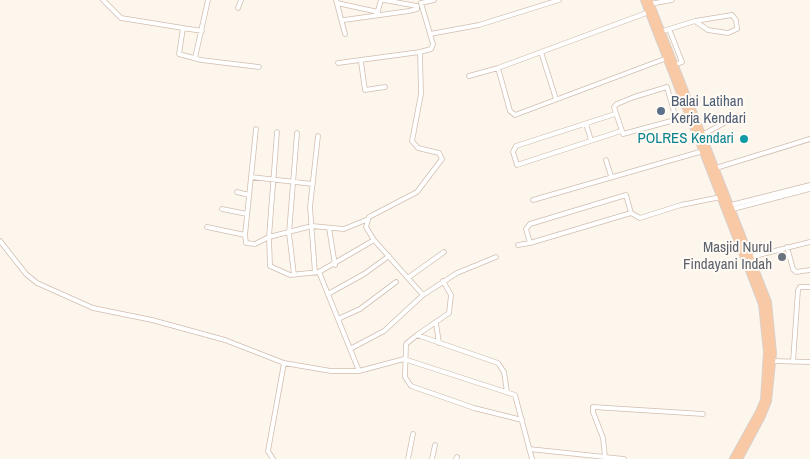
<!DOCTYPE html>
<html>
<head>
<meta charset="utf-8">
<style>
	body { margin:0 }
	canvas { display:block; background:#fdf6ec }
</style>
</head>
<body>
<canvas width="810" height="459"></canvas>
<script>
const c = document.querySelector('canvas').getContext('2d');
c.lineJoin = 'round';
const poly = rows => new Path2D(rows.map(r => 'M' + r).join(''));
function stroke(path, color, width, dash) { c.strokeStyle = color; c.lineWidth = width; c.lineCap = dash ? 'butt' : 'round'; c.setLineDash(dash || []); c.stroke(path); }
function label(font, color, halo, rows, align = 'center') {
  c.font = font + ' "Archivo Narrow",sans-serif'; c.lineWidth = 4; c.setLineDash([]); c.textBaseline = 'middle'; c.strokeStyle = halo; c.fillStyle = color; for (const [text, x, y, turn = 0] of rows) {
    c.save(); c.translate(x, y); c.rotate((+turn || 0) * Math.PI / 180); c.textAlign = isNaN(turn) ? turn : align; if (halo) c.strokeText(text, 0, 0); c.fillText(text, 0, 0); c.restore();
  }
}
const minor = poly([
	[103,0,121,18,183,28,179,54,201,60,259,67],
	[336,0,345,34],
	[384,0,417,6],
	[434,0,421,3,433,44,431,49,420,52,421,94,412,141,418,148,439,153,442,159,417,192,369,217,366,227,374,240,423,295,457,273,496,257],
	[337,3,378,12],
	[650,4,672,0],
	[238,8,241,0],
	[377,14,381,0],
	[732,15,736,20,737,29,728,33,708,30,695,21,732,15],
	[344,20,409,11,417,9,417,6],
	[183,28,202,31],
	[669,29,682,62,675,65],
	[663,31,695,21],
	[430,34,479,25,559,0],
	[541,52,556,99],
	[195,58,208,0],
	[361,62,365,90,385,87],
	[338,63,420,52],
	[498,68,510,111,515,115,667,58],
	[469,76,498,68,649,12],
	[615,114,516,146,513,152,517,165,621,131],
	[676,119,667,87,634,97,617,104,614,107,623,134,671,121,689,115],
	[586,124,591,140],
	[256,129,245,235,246,243,255,244,269,237,312,226,344,229,366,220],
	[277,132,269,237,270,266,290,275,319,272],
	[702,135,737,116],
	[606,160,611,176],
	[716,168,810,139],
	[251,177,313,184],
	[237,192,249,195],
	[533,200,703,151],
	[731,205,810,185],
	[222,209,247,214],
	[733,209,810,189],
	[631,213,530,243,526,229,530,224,626,195,631,213,640,218,681,205,721,197],
	[207,227,245,235],
	[329,228,335,265],
	[0,241,26,274,37,283,93,308,152,320,225,340,284,363,331,371,359,371,319,272,374,240],
	[518,245,530,243],
	[787,247,793,269,796,272,810,270],
	[751,257,810,242],
	[315,273,310,207,318,136],
	[294,275,289,233,297,133],
	[409,277,444,252],
	[328,294,364,274,389,256],
	[338,319,360,309,396,282],
	[436,323,439,343],
	[417,335,449,313,451,295,443,281],
	[350,349,384,331,423,295],
	[772,361,810,362],
	[793,362,798,290,800,287,810,287],
	[359,371,404,359,515,395,532,459],
	[507,392,504,372,498,363,417,335,406,344,405,377,411,386,474,408,522,420],
	[529,449,624,459],
	[605,457,603,438,593,412,593,407,703,414],
	[273,459,268,451,284,363],
	[408,459,413,434],
	[432,459,435,445],
	[456,459,457,457]
]);
const trunk = poly([
	[644,0,762,304,767,352,764,400,759,412,733,459],
	[649,0,768,302,773,353,768,401,762,416,739,459]
]);
stroke(minor, '#d1beb0', 5.5);
stroke(trunk, '#dad1cd', 8);
stroke(minor, '#fff', 4);
stroke(trunk, '#f9c8a4', 6);
for (const [x, y, r, color] of [
	[661,111,5,"#5c6f8a"],
	[744,139,5,"#0f9aa8"],
	[782,257,5,"#6b7280"]
]) { const dot = new Path2D(); dot.arc(x, y, r, 0, 2 * Math.PI); c.fillStyle = color; c.fill(dot); stroke(dot, '#fffaf3', 2); }
label('15px', '#4e5e75', '#fffaf3', [
	["Balai Latihan",671,102],
	["Kerja Kendari",671,119]
], 'left');
label('15px', '#0d838f', '#fffaf3', [
	["POLRES Kendari",734,139]
], 'right');
label('15px', '#5b616d', '#fffaf3', [
	["Masjid Nurul",772,248],
	["Findayani Indah",772,265]
], 'right');
</script>
</body>
</html>
